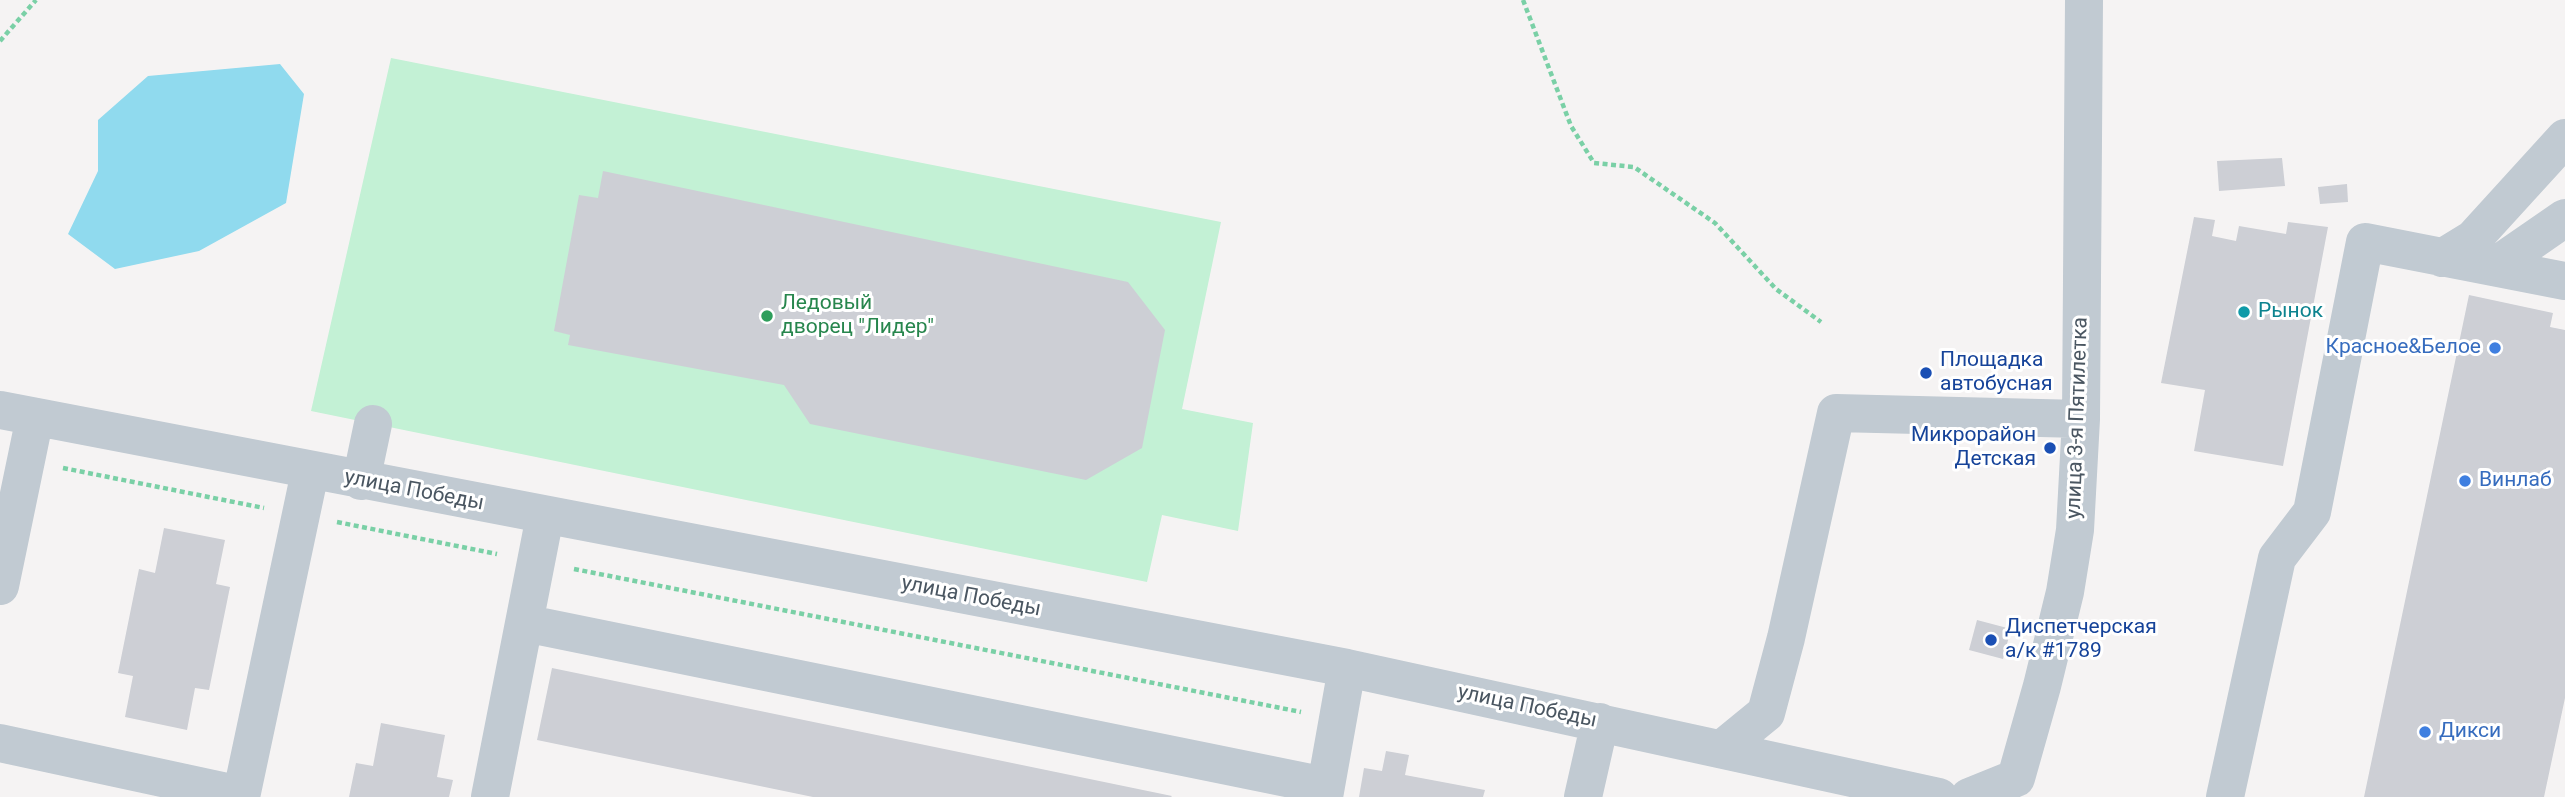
<!DOCTYPE html>
<html>
<head>
<meta charset="utf-8">
<style>
	body { margin:0 }
	canvas { display:block; background:#f5f3f3 }
</style>
</head>
<body>
<canvas width="2565" height="797"></canvas>
<script>
const c = document.querySelector('canvas').getContext('2d');
c.lineJoin = 'round';
function fillPath(path, color) { c.fillStyle = color; c.fill(path, 'evenodd'); }
const poly = rows => new Path2D(rows.map(r => 'M' + r).join(''));
function stroke(path, color, width, dash) { c.strokeStyle = color; c.lineWidth = width; c.lineCap = dash ? 'butt' : 'round'; c.setLineDash(dash || []); c.stroke(path); }
function label(font, color, halo, rows, align = 'center') {
  c.font = font + ' Roboto,sans-serif'; c.lineWidth = 6; c.setLineDash([]); c.textBaseline = 'middle'; c.strokeStyle = halo; c.fillStyle = color; for (const [text, x, y, turn = 0] of rows) {
    c.save(); c.translate(x, y); c.rotate((+turn || 0) * Math.PI / 180); c.textAlign = isNaN(turn) ? turn : align; if (halo) c.strokeText(text, 0, 0); c.fillText(text, 0, 0); c.restore();
  }
}
fillPath(poly([
	[391,58,1221,222,1182,409,1253,423,1238,531,1162,515,1147,582,311,411]
]), '#c3f1d5');
fillPath(poly([
	[280,64,304,94,286,203,199,251,115,269,68,234,98,171,98,120,148,76]
]), '#90daee');
fillPath(poly([
	[2282,158,2285,186,2219,191,2217,161],
	[603,171,1128,282,1165,330,1142,448,1086,480,810,424,784,385,568,345,570,335,554,331,579,195,598,198],
	[2347,184,2348,202,2320,204,2318,187],
	[2194,217,2215,220,2212,236,2236,241,2239,226,2286,234,2288,222,2328,227,2283,466,2194,451,2205,390,2161,383],
	[2469,295,2553,313,2550,327,2565,330,2565,698,2544,797,2364,797],
	[164,528,225,540,216,584,230,587,209,690,195,688,187,730,125,717,133,676,118,673,139,569,155,573],
	[1977,620,2011,629,2003,659,1969,650],
	[552,668,1172,796,1171,797,813,797,537,740],
	[381,723,445,735,437,777,453,780,449,797,349,797,356,763,373,766],
	[1386,751,1409,755,1405,775,1485,790,1483,797,1359,797,1364,768,1382,771]
]), '#cdcfd5');
stroke(poly([
	[1523,0,1571,126,1594,163,1634,167,1715,223,1776,289,1821,322],
	[0,41,36,0],
	[63,468,264,508],
	[337,522,497,554],
	[574,569,1301,712]
]), '#7ad0a6', 4.5, [5, 3.5]);
stroke(poly([
	[2442,258,2473,239,2565,138],
	[2494,267,2565,218],
	[0,410,1347,668,1939,797],
	[361,481,373,424],
	[0,586,35,417],
	[524,623,1326,786],
	[0,743,241,795],
	[1722,749,1766,713,1786,638,1836,413,2081,419],
	[241,797,310,472],
	[490,797,545,516],
	[1324,797,1347,668],
	[1583,797,1600,722],
	[1969,797,2016,778,2042,686,2065,592,2075,530,2081,419,2084,0],
	[2225,797,2277,558,2312,512,2365,242,2565,281]
]), '#c1cad2', 38);
for (const [x, y, r, color] of [
	[2244,312,7,"#0f9aa8"],
	[767,316,7,"#2e9e5b"],
	[2495,348,7,"#3f7fe0"],
	[1926,373,7,"#1a4fb4"],
	[2050,448,7,"#1a4fb4"],
	[2465,481,7,"#3f7fe0"],
	[1991,640,7,"#1a4fb4"],
	[2425,732,7,"#3f7fe0"]
]) { const dot = new Path2D(); dot.arc(x, y, r, 0, 2 * Math.PI); c.fillStyle = color; c.fill(dot); stroke(dot, '#fff', 2.5); }
label('21px', '#27864d', '#fff', [
	["Ледовый",781,304],
	["дворец \"Лидер\"",781,328]
], 'left');
label('21px', '#0d838f', '#fff', [
	["Рынок",2258,312]
], 'left');
label('21px', '#366cbe', '#fff', [
	["Красное&Белое",2481,348,"right"],
	["Винлаб",2479,481],
	["Дикси",2439,732]
], 'left');
label('21px', '#164399', '#fff', [
	["Площадка",1940,361],
	["автобусная",1940,385],
	["Микрорайон",2036,436,"right"],
	["Детская",2036,460,"right"],
	["Диспетчерская",2005,628],
	["а/к #1789",2005,652]
], 'left');
label('21px', '#4a5661', '#fff', [
	["улица 3-я Пятилетка",2078,418,-88],
	["улица Победы",414,491,11],
	["улица Победы",971,597,11],
	["улица Победы",1527,707,12]
]);
</script>
</body>
</html>
